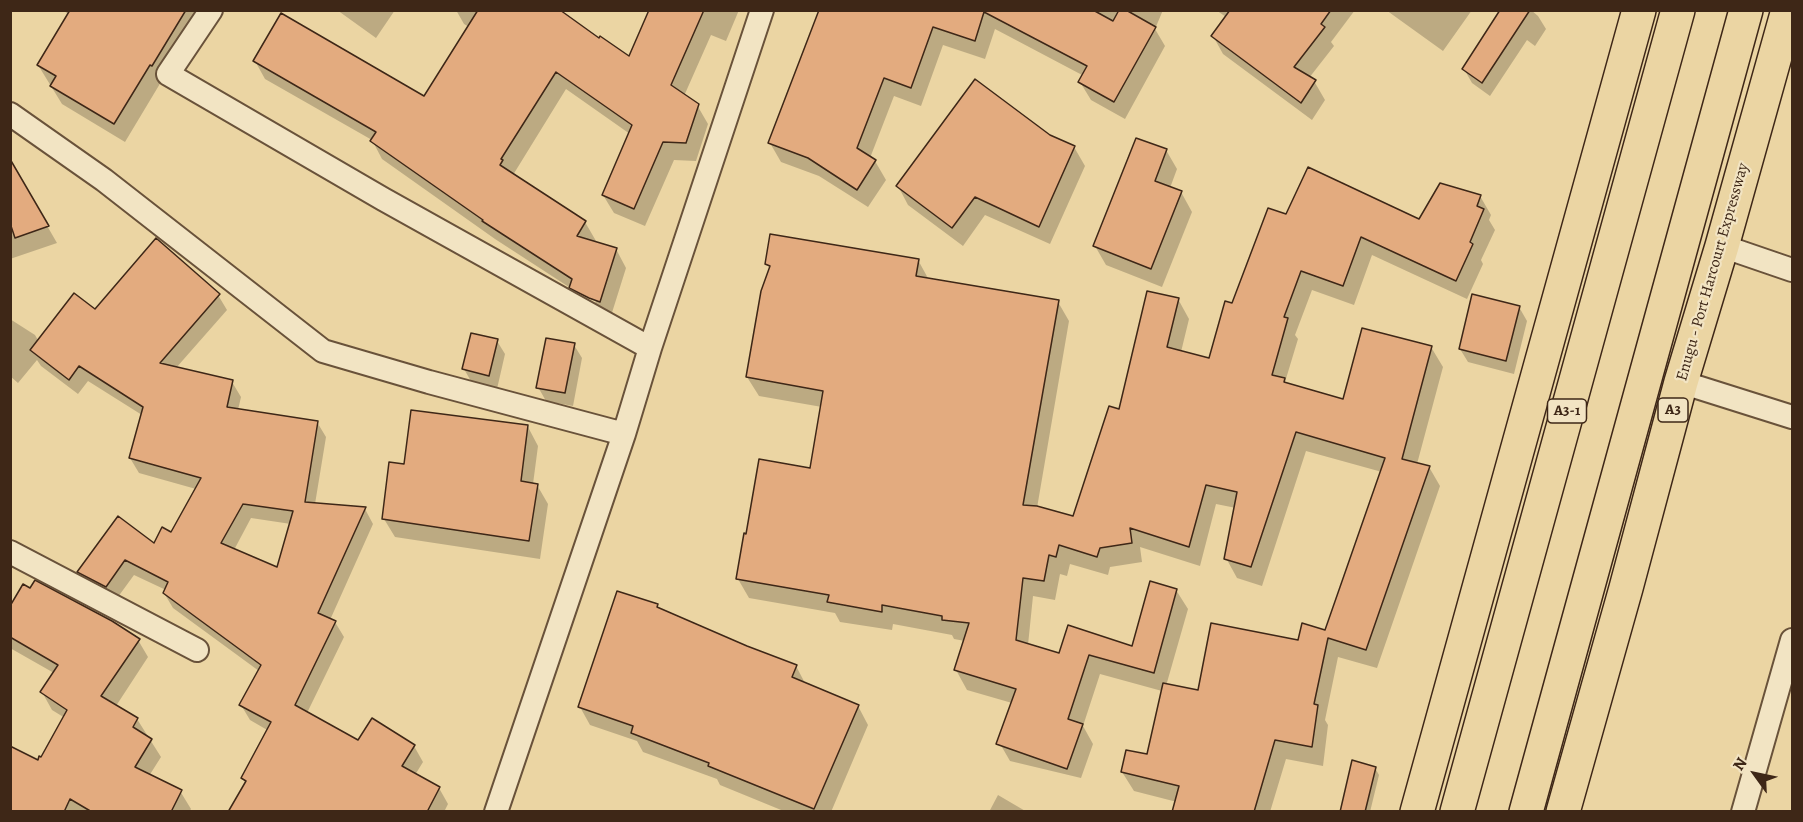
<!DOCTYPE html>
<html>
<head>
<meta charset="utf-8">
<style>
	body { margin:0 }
	#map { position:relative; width:1803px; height:822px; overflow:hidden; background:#ebd5a3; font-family:Alegreya,serif }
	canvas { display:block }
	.frame { position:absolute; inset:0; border:12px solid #3e2717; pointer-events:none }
	.north { position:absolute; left:1725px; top:744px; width:60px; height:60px; -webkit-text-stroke:4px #f2e4c3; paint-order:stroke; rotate:303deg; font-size:16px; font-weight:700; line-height:24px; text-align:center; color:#3e2717 }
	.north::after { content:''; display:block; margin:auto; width:21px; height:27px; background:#3e2717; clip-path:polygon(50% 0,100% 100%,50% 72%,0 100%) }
</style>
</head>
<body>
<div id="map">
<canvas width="1803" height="822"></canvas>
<div class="frame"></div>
<div class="north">N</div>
</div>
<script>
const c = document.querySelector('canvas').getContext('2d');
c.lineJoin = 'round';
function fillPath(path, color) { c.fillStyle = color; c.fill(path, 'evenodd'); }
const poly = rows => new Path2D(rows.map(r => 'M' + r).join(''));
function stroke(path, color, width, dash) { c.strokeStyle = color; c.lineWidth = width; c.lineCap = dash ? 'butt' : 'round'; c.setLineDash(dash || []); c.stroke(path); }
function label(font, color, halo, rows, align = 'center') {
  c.font = font + ' Alegreya,serif'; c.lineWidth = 4.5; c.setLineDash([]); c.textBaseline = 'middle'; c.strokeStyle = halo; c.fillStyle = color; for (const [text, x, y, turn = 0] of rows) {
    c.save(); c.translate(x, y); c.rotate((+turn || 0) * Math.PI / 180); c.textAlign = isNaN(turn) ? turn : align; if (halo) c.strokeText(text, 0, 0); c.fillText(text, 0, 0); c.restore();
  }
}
fillPath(poly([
	[63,10,202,10,163,84,161,82,125,142,62,104,38,65,69,15],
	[337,10,395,10,376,38],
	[456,10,557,10,599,40,630,58,651,10,739,10,726,41,711,35,684,96,697,105,708,124,696,161,674,160,645,226,614,213,603,195,630,134,566,89,513,175,585,222,596,241,595,243,616,249,626,268,610,319,582,306,572,289,495,239,382,159,372,140,265,79,255,61,425,98,469,27,464,24],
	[580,292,596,301,595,303,580,295],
	[820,10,1163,10,1155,29,1165,46,1125,119,1091,100,1080,82,1084,76,995,29,985,59,943,45,921,106,894,96,870,158,875,161,886,180,868,207,819,176,781,162,770,143],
	[1216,10,1355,10,1331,42,1334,46,1309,78,1314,81,1325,100,1312,120,1223,54,1213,36,1226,17],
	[1386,10,1472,10,1443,51],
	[1502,10,1531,10,1538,16,1546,29,1535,46,1527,40,1490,96,1472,83,1464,69],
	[1049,136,1074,147,1085,166,1050,244,985,215,963,246,908,205,898,186],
	[1166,150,1177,169,1170,188,1181,192,1192,212,1162,287,1106,265,1095,246],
	[16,172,57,243,10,259,10,175],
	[1480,196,1491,215,1489,220,1495,230,1481,260,1483,264,1467,299,1372,255,1354,305,1312,290,1295,335,1298,339,1285,382,1344,401,1431,347,1443,367,1417,464,1429,467,1440,486,1377,668,1338,657,1325,720,1328,725,1323,766,1286,759,1270,812,1172,812,1177,802,1134,791,1122,772,1148,756,1162,691,1100,674,1083,726,1093,744,1081,778,1010,761,999,742,1012,703,967,690,956,670,965,641,954,639,952,635,893,624,892,630,840,622,835,613,749,598,738,579,811,470,822,407,759,396,747,377,770,269,767,264,918,260,929,280,1058,302,1069,321,1037,508,1074,518,1120,411,1178,299,1189,319,1181,352,1210,360,1233,305,1287,216,1420,220],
	[1306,451,1382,472,1326,631,1300,642,1199,692,1166,686,1188,609,1176,590,1133,648,1060,655,1028,645,1033,596,1055,600,1060,574,1067,576,1070,564,1108,575,1110,567,1142,562,1140,547,1200,566,1216,504,1236,508,1226,558,1237,578,1262,586],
	[218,295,227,310,176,368,232,382,241,397,238,410,317,422,326,437,315,504,365,509,373,524,330,620,335,622,344,637,307,713,359,742,414,746,423,762,415,775,439,788,448,804,444,812,230,812,246,784,243,778,269,731,250,720,241,705,259,671,173,608,164,593,166,590,134,575,115,601,88,587,79,572,155,545,172,534,196,489,139,473,130,458,142,415,88,381,78,394,41,366,37,360,18,383,10,376,10,319,35,335,39,342,95,311],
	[251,518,291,524,278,569,234,550],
	[1519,307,1527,321,1514,374,1468,362,1460,349],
	[497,341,505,354,497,389,472,383,464,369],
	[574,345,582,358,573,406,546,401,538,387],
	[528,427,538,446,533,484,537,485,548,504,540,559,395,537,384,519,405,466],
	[657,605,660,610,796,666,806,685,858,706,868,725,831,812,786,812,720,785,717,779,643,752,637,741,590,725,580,707],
	[10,609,138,640,148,657,116,706,137,719,161,757,149,776,180,791,191,809,189,812,14,812,38,762,41,759,65,718,52,710,42,692,54,673,10,648],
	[1375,768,1379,775,1370,812,1341,812],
	[998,795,1027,812,989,812]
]), '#0003');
const building = poly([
	[70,10,186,10,152,66,150,65,114,124,50,86,56,76,37,65,70,10],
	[478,10,560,10,599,38,600,36,629,56,649,10,704,10,671,85,699,104,686,143,663,142,634,209,602,195,632,125,556,72,501,159,503,160,500,165,586,221,577,236,617,248,600,302,589,298,569,288,572,279,482,221,483,220,370,141,376,132,253,61,281,13,424,96,478,10],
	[819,10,1093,10,1113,21,1119,10,1126,10,1156,27,1114,102,1078,82,1087,66,984,12,975,41,933,27,911,88,884,78,857,148,876,160,857,190,808,158,768,143,819,10],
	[1230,10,1331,10,1321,24,1325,27,1294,67,1316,80,1301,103,1211,36,1230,10],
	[1500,10,1530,10,1482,83,1462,69,1500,10],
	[975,79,1050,135,1075,146,1039,227,975,197,952,228,896,186,975,79],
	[1136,138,1167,149,1155,181,1182,191,1151,269,1093,246,1136,138],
	[10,159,49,226,15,238,10,223,10,159],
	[1308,167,1419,219,1440,183,1481,195,1477,206,1484,209,1470,242,1473,244,1456,281,1361,237,1343,286,1301,271,1284,317,1288,318,1272,375,1285,378,1284,382,1343,399,1362,328,1432,346,1402,459,1430,466,1366,650,1328,638,1314,704,1318,705,1312,747,1275,740,1254,812,1172,812,1179,786,1121,772,1126,750,1147,754,1163,683,1198,690,1211,623,1298,640,1302,623,1325,630,1385,458,1296,432,1251,567,1224,559,1237,492,1206,485,1189,547,1130,528,1132,543,1100,548,1097,557,1059,545,1056,557,1049,555,1044,581,1023,578,1016,640,1059,653,1068,625,1132,646,1150,581,1177,589,1154,673,1089,655,1068,719,1083,724,1067,769,996,744,1016,689,954,670,969,623,942,620,942,616,882,605,882,612,827,602,829,595,736,579,744,533,746,534,759,459,810,468,823,391,746,377,761,291,770,266,765,264,770,234,919,259,916,276,1059,300,1023,505,1037,506,1073,516,1109,406,1119,409,1147,291,1179,298,1167,347,1209,358,1225,301,1232,303,1268,208,1286,214,1308,167],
	[156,238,220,294,160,363,233,380,227,407,318,421,305,502,366,507,318,613,336,621,295,705,358,740,372,718,415,745,402,766,440,787,427,812,228,812,246,781,241,778,271,722,239,705,261,665,163,593,168,582,125,560,106,587,77,572,118,516,154,543,162,527,171,532,201,478,129,458,143,407,79,366,69,380,30,350,74,293,95,309,156,238],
	[243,504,293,511,277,567,221,543,243,504],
	[1472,294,1520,306,1506,361,1459,349,1472,294],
	[471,333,498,339,489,376,462,369,471,333],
	[546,338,575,343,565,393,536,388,546,338],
	[411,410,528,425,521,481,538,484,529,541,382,519,389,462,404,464,411,410],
	[35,580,112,621,140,639,101,696,138,718,133,727,152,739,135,767,182,790,171,812,92,812,70,799,64,812,10,812,10,746,38,760,39,756,41,757,67,710,40,692,58,665,10,637,10,606,23,584,30,588,35,580],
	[617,591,658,604,657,607,747,646,797,665,792,677,859,705,814,809,708,766,709,763,631,733,633,726,578,707,617,591],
	[1352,760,1376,767,1365,812,1340,812,1352,760]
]);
fillPath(building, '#e3ab7f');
stroke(building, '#3e2717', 1.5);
const street = poly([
	[211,10,168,74,383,199,650,348],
	[10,114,104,180,323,351,429,382,624,434],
	[1722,246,1792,270],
	[1681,382,1792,417],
	[10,552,197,650],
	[496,812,624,434,650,348,762,10],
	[1743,812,1792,640]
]);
const primary = poly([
	[1417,812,1639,10],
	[1563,812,1626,588,1681,382,1722,246,1788,10]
]);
const highway = poly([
	[1457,812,1678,10],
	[1526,812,1746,10]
]);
stroke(street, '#69523a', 26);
stroke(primary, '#3e2717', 36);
stroke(highway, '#3e2717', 36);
stroke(street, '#f2e4c3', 22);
stroke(primary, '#ebd5a3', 33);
stroke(highway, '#ebd5a3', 33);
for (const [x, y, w] of [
	[1673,410,30],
	[1567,411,39]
]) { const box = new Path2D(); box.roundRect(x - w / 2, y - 12, w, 24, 4.5); c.fillStyle = '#f2e4c3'; c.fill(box); stroke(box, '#3e2717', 1.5); }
label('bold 15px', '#3e2717', null, [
	["A3",1673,410],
	["A3-1",1567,411]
]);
label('16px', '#3e2717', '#f2e4c3', [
	["Enugu - Port Harcourt Expressway",1713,272,-74]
]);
</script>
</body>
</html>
